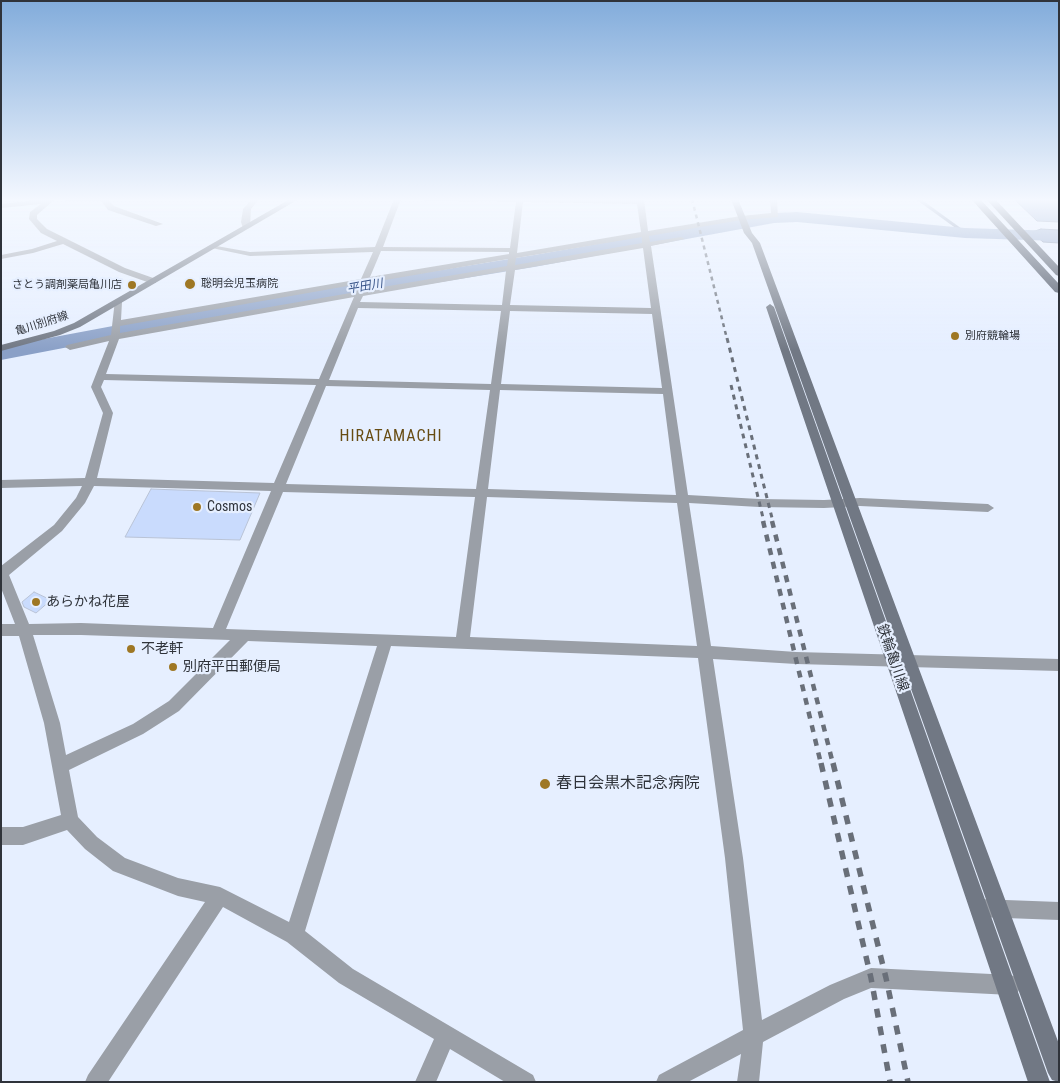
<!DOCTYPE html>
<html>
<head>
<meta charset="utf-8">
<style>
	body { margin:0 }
	#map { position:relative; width:1060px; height:1083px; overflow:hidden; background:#e6efff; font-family:"Roboto Condensed",sans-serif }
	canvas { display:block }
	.frame { position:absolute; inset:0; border:2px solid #2f333a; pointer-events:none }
</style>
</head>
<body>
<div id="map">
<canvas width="1060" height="1083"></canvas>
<div class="frame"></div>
</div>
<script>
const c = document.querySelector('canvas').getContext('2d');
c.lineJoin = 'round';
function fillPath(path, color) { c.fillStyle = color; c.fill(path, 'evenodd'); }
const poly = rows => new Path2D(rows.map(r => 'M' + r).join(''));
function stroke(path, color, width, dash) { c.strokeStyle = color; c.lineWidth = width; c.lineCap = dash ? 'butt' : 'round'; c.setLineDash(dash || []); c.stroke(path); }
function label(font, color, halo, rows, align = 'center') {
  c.font = font + ' "Roboto Condensed","Noto Sans JP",sans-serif'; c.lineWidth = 4.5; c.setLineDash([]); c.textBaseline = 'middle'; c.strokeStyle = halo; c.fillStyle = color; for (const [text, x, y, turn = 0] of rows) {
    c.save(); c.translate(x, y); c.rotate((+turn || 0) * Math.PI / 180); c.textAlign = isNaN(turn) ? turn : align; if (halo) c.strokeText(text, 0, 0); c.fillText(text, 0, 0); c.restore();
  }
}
const water = poly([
	[1014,199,1059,199,1059,222,1037,221,1014,199],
	[1041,229,1059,230,1059,243,1043,242,1032,232,1041,229]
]);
fillPath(water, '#8aa0c7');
stroke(water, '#6f7f9d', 1);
stroke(poly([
	[918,199,965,233]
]), '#6f7f9d', 3);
fillPath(poly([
	[797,212,965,228,1059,231,1059,241,965,238,797,222,774,223,534,267,230,316,1,360,1,347,230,304,534,255,774,213,797,212]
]), '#8aa0c7');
const building = poly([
	[151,489,260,493,240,540,125,537,151,489],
	[34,592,51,600,36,613,24,607,22,602,34,592]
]);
fillPath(building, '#c9dbfd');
stroke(building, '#b9c3d6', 1);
fillPath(poly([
	[44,199,54,200,37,215,37,219,47,229,125,268,156,279,156,283,150,283,119,272,63,244,33,253,1,259,1,255,32,249,57,241,41,233,29,219,30,212,41,204,1,208,1,204,44,199],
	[63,199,107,199,114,206,163,224,156,226,108,210,101,201,66,201,63,199],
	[252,199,259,199,251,209,250,226,243,228,241,222,243,209,252,199],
	[394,199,401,199,383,247,510,248,516,202,425,201,422,199,644,199,648,231,741,216,771,213,770,199,777,199,778,217,741,220,649,236,650,242,681,237,685,239,651,246,688,495,759,499,824,500,860,498,988,504,994,508,988,512,860,506,824,508,759,507,689,503,711,646,796,652,1059,659,1059,671,796,664,713,659,743,858,762,1020,830,985,871,968,1011,975,1018,978,1021,985,1018,992,1011,995,871,988,844,999,763,1042,759,1082,737,1082,741,1054,688,1082,656,1082,659,1075,743,1030,725,858,698,658,391,646,305,931,353,969,533,1075,536,1082,505,1082,450,1049,436,1082,415,1082,434,1039,339,983,287,942,223,907,108,1082,85,1082,88,1075,205,902,178,896,113,871,85,849,67,830,23,845,1,845,1,827,23,827,61,815,44,723,19,636,1,636,1,624,15,624,1,588,1,566,54,525,76,498,82,486,1,488,1,480,85,478,103,413,91,387,109,341,70,350,65,347,67,345,111,335,115,300,122,302,121,320,361,279,373,252,250,256,207,247,211,245,250,252,375,247,394,199],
	[523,202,637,204,641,232,517,253,523,202],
	[642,237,642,243,515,265,516,258,642,237],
	[643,248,651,308,510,305,515,270,643,248],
	[381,251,509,252,509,254,370,277,381,251],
	[508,259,507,266,365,290,368,283,508,259],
	[506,271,502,305,360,302,363,296,506,271],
	[359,284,356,292,120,333,120,326,359,284],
	[354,297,319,379,106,374,119,339,354,297],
	[358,308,501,311,491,384,329,380,358,308],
	[510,311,652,314,662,388,501,384,510,311],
	[104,380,316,385,274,483,97,478,113,413,101,387,104,380],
	[326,386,490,390,476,489,286,484,326,386],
	[500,390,663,394,676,495,488,489,500,390],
	[94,486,271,491,213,628,81,623,29,624,9,575,62,531,85,503,94,486],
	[283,492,475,497,456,637,226,629,283,492],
	[487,497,677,503,697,646,470,637,487,497],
	[33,635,81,635,230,640,169,701,133,724,66,755,60,723,33,635],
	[248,641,377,646,289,922,220,887,178,878,125,858,97,837,78,817,69,770,143,734,179,711,248,641],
	[979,899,1059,902,1059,920,979,917,972,915,970,908,972,901,979,899]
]), '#9a9fa7');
fillPath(poly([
	[290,199,299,199,80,327,60,335,1,351,1,345,54,331,74,323,290,199],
	[731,199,738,199,752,233,760,243,1059,1044,1059,1082,1052,1080,1048,1073,752,243,744,233,731,199],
	[770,304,774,307,1050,1082,1028,1082,766,307,770,304]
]), '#717884');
fillPath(poly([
	[971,199,980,199,1059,284,1059,293,1055,292,971,199],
	[986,199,995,199,1059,267,1059,276,1056,275,986,199]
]), '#3d4656');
stroke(poly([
	[692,199,727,339]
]), '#696f79', 2.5, [4, 4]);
stroke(poly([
	[727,338,773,522],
	[731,385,764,522]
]), '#696f79', 3, [5, 5]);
stroke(poly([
	[763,521,821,764],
	[772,521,833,764]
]), '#696f79', 4.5, [7, 7]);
stroke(poly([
	[821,763,871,978,890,1082],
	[833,763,886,978,908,1082]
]), '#696f79', 5.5, [9, 9]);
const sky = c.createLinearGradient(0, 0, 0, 351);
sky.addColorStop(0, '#82acdb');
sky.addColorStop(0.57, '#f4f8ff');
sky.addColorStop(1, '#f4f8ff00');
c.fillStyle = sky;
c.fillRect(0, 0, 1060, 351);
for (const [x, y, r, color] of [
	[190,284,6,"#9e7724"],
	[132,285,5,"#9e7724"],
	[955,336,5,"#9e7724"],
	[197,507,5,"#9e7724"],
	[36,602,5,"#9e7724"],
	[131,649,5,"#9e7724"],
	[173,667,5,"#9e7724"],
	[545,784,6,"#9e7724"]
]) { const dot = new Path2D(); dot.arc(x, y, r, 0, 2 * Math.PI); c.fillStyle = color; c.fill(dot); stroke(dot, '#e6efff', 2); }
label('11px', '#2f333a', '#e6efff', [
	["聡明会児玉病院",201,284],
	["さとう調剤薬局亀川店",122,285,"right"],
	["別府競輪場",965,336]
], 'left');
label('11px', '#2f333a', '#e6efff', [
	["亀川別府線",42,324,-18]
]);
label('italic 12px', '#355186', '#e6efff', [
	["平田川",365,287,-10]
]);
label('14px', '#2f333a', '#e6efff', [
	["Cosmos",207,507],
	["あらかね花屋",46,602],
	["不老軒",141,649],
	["別府平田郵便局",183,667]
], 'left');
label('14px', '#2f333a', '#e6efff', [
	["鉄輪亀川線",892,658,71]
]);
c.letterSpacing = '1px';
label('16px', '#674c13', '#e6efff', [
	["HIRATAMACHI",391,437]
]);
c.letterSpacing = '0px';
label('16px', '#2f333a', '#e6efff', [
	["春日会黒木記念病院",556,784]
], 'left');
</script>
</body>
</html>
